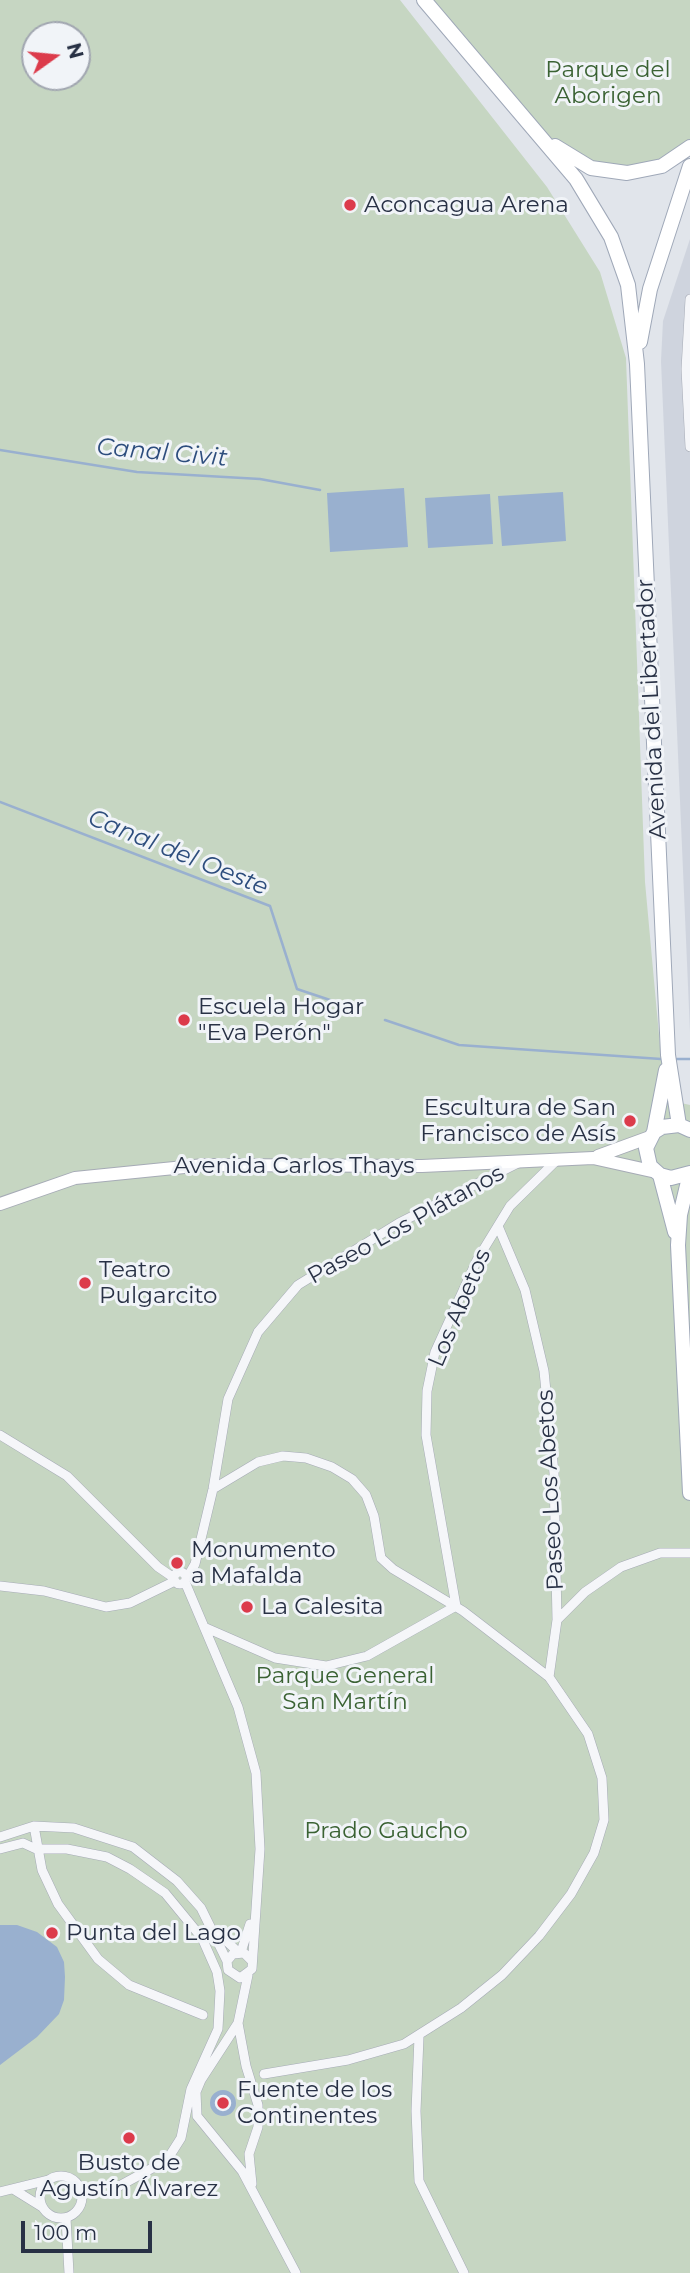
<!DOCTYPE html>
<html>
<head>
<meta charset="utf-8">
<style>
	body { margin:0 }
	#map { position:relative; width:690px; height:2273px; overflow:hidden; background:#e1e5eb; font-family:Montserrat,sans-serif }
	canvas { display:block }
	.north { position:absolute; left:21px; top:21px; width:70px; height:70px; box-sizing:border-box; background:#f1f4f8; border:2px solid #a1a6b0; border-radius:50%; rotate:75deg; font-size:19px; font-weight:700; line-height:28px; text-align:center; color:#283145 }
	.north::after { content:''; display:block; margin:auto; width:24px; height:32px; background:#dc3b4b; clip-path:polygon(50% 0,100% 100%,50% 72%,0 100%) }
	.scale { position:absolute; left:21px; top:2221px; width:131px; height:32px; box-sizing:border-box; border:4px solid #283145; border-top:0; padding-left:9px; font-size:21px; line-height:24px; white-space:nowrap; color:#283145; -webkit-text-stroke:5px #f1f4f8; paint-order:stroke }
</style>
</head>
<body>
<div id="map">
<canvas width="690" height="2273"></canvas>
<div class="north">N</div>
<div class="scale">100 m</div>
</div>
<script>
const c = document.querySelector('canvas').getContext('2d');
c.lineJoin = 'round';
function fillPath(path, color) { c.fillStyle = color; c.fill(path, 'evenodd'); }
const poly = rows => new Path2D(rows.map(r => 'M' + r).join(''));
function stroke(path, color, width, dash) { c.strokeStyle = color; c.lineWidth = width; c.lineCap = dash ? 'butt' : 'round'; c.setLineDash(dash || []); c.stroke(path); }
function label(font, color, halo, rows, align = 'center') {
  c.font = font + ' Montserrat,sans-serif'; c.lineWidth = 6; c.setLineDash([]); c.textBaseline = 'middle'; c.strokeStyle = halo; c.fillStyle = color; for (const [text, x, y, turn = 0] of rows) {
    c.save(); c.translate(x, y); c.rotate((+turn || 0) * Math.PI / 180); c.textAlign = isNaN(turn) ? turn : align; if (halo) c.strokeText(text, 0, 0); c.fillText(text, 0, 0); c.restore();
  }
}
fillPath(poly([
	[690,239,690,1032,661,361,663,321]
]), '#cfd4de');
fillPath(poly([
	[0,0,400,0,547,187,600,272,626,358,645,882,662,1068,672,1101,690,1105,690,2273,0,2273],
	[35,35,77,35,77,77,35,77],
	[424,0,690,0,690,147,683,155,609,172,559,148]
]), '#c6d6c2');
fillPath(poly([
	[404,488,408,547,330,552,327,493],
	[563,492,566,541,502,546,498,496],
	[490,494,493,544,428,548,425,498],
	[0,1925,17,1925,37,1932,57,1947,64,1962,65,1977,64,2000,59,2014,37,2037,0,2065],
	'210 2103a13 13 0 1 1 26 0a13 13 0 1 1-26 0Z'
]), '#99b0cf');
stroke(poly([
	[0,450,137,472,260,479,320,490],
	[0,802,270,906,297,989,330,1000],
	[385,1020,459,1045,661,1059],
	[677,1059,690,1059]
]), '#99b0cf', 2.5);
const street = poly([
	[690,299,686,369,690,447],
	[498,1226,525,1290,544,1371,554,1473,557,1620,549,1677],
	[0,1435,67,1476,158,1567,174,1578],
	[213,1489,258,1462,283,1456,306,1458,332,1467,352,1479,366,1495,374,1516,381,1558,393,1569,463,1611,549,1677,588,1734,602,1778,604,1820,594,1853,571,1894,539,1936,502,1975,461,2008,404,2044,348,2060,264,2074],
	'174 1578a6 6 0 1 1 12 0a6 6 0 1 1-12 0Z',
	[187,1578,195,1564,213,1489,228,1399,258,1332,298,1285,399,1223,518,1163],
	[185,1582,238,1707,256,1773,260,1849,252,1969,240,1978,228,1970,227,1961,233,1954,244,1953,252,1961],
	[0,1586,44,1591,106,1607,130,1603,175,1581],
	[456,1606,426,1435,427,1391,435,1352,477,1260,510,1206,558,1159],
	[557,1620,585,1592,621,1567,660,1553,690,1553],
	[204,1627,275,1658,326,1666,367,1656,456,1606],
	[34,1826,42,1870,58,1904,98,1959,129,1985,203,2015],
	[0,1837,34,1826,74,1828,133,1847,177,1881,201,1908,227,1961],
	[0,1849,23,1843,36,1849,67,1849,107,1857,130,1869,165,1893,202,1938,217,1972,220,1991,218,2029,191,2089,181,2138,167,2160,112,2190],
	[219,1934,238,1952],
	[241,1952,250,1924],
	[248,1975,238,2023,246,2066,258,2105,258,2127,249,2154,252,2184],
	[238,2023,201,2080,196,2092,197,2116,242,2171,296,2273],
	[419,2037,416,2111,419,2181,464,2273],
	'40 2197a21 21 0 1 1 42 0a21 21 0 1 1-42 0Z',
	[13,2189,42,2207],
	[0,2192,48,2180],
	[66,2218,69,2273]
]);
const secondary = poly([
	[598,1156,650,1137],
	[0,1204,75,1178,204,1165,422,1166,593,1158,656,1172]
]);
const primary = poly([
	[424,0,576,179,611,237,628,285,637,364,668,1055,679,1125],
	[555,146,591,168,627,173,662,166,690,147],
	[640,342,650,289,690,166],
	[690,1130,679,1125,662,1127,654,1132,646,1148,650,1166,660,1175,671,1178,690,1173],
	[654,1132,666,1070],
	[690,1173,680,1215,678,1245,690,1493],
	[660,1175,675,1232]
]);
stroke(street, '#a6abb6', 10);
stroke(secondary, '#a6abb6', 14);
stroke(primary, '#9fa8b8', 16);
stroke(street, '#f5f6f9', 9);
stroke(secondary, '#fff', 12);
stroke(primary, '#fff', 14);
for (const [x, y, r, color] of [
	[350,205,7,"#dc3b4b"],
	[184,1020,7,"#dc3b4b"],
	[630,1121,7,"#dc3b4b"],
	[85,1283,7,"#dc3b4b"],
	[177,1563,7,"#dc3b4b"],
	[247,1607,7,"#dc3b4b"],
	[52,1933,7,"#dc3b4b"],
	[223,2103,7,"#dc3b4b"],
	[129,2138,7,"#dc3b4b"]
]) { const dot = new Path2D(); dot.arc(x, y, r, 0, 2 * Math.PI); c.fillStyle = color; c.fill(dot); stroke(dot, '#f1f4f8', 2.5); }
label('23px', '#3a6233', '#f1f4f8', [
	["Parque del",608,70],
	["Aborigen",608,96],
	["Parque General",345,1676],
	["San Martín",345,1702],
	["Prado Gaucho",386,1831]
]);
label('23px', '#283145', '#f1f4f8', [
	["Aconcagua Arena",364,205],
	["Escuela Hogar",198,1007],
	["\"Eva Perón\"",198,1033],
	["Escultura de San",616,1108,"right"],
	["Francisco de Asís",616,1134,"right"],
	["Teatro",99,1270],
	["Pulgarcito",99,1296],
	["Monumento",191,1550],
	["a Mafalda",191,1576],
	["La Calesita",261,1607],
	["Punta del Lago",66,1933],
	["Fuente de los",237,2090],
	["Continentes",237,2116],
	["Busto de",129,2163,"center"],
	["Agustín Álvarez",129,2189,"center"]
], 'left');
label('23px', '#283145', '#f1f4f8', [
	["Avenida del Libertador",652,709,-93],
	["Avenida Carlos Thays",294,1166],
	["Paseo Los Plátanos",406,1225,-29],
	["Los Abetos",460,1308,-67],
	["Paseo Los Abetos",551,1490,-93]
]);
label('italic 24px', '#2d4d7d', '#f1f4f8', [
	["Canal Civit",162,453,5],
	["Canal del Oeste",178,853,22]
]);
</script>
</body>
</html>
